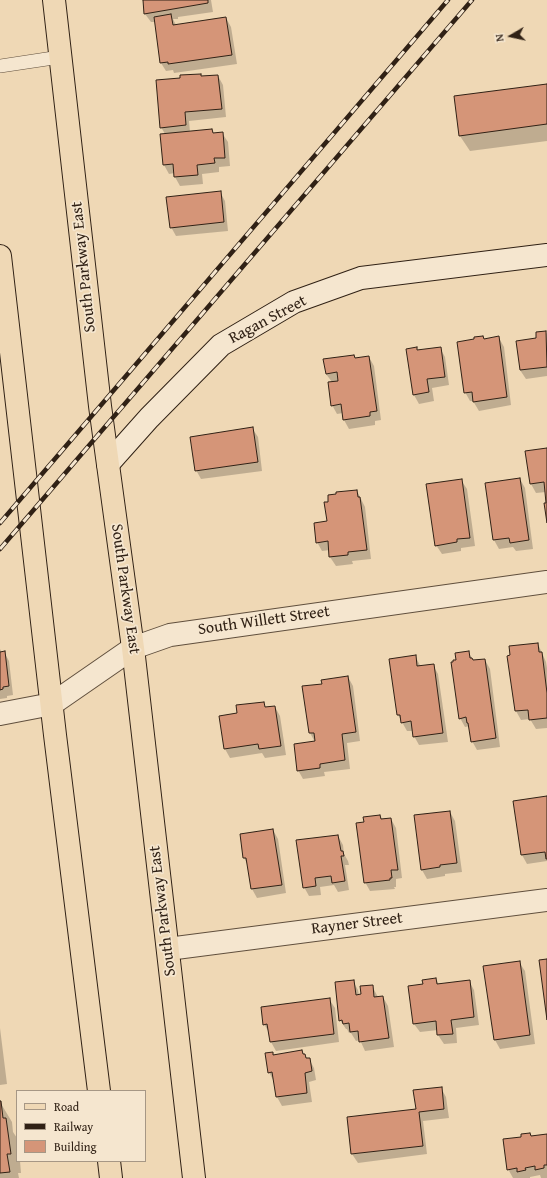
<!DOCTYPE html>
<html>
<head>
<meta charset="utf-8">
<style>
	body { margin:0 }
	#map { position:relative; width:547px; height:1178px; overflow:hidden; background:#efd8b5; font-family:"Gentium Book Plus",serif }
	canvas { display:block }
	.legend { position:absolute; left:16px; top:1090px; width:130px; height:72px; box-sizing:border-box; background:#f5e6cf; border:1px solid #a69785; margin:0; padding:5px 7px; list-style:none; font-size:12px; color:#302115 }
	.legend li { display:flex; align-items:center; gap:8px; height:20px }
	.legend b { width:20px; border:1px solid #a69785 }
	.north { position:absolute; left:491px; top:16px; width:40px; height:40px; -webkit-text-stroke:3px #f5e6cf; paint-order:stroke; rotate:261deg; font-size:11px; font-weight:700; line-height:16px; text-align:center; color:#302115 }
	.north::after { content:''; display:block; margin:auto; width:14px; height:18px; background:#302115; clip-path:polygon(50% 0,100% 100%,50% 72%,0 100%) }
</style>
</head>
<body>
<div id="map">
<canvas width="547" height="1178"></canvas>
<ul class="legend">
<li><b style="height:5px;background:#efd8b5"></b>Road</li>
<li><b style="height:5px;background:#302115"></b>Railway</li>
<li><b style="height:11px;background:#d59578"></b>Building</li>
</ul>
<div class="north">N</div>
</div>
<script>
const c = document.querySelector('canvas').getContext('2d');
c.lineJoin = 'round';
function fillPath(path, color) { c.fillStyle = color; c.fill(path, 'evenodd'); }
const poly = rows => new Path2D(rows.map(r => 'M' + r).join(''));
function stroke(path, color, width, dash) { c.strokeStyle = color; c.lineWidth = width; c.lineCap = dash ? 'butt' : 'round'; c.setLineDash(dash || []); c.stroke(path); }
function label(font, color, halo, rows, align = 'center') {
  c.font = font + ' "Gentium Book Plus",serif'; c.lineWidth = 3.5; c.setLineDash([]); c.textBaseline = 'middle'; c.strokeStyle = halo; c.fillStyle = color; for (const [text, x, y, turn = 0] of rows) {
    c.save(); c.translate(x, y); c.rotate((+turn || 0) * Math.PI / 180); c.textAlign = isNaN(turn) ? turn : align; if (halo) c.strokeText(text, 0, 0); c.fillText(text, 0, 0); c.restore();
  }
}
fillPath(poly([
	[144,0,211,0,213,12,178,17,178,19,173,19,176,25,226,18,231,27,237,64,174,73,173,70,166,71,161,63,155,22,151,22,145,14],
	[218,76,223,85,226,117,189,121,190,132,211,130,214,134,222,133,228,142,230,166,219,167,219,172,202,174,203,184,180,186,175,177,175,173,169,174,164,165,165,134,161,127,201,77],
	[547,85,547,141,470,151,460,136],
	[220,192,225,201,228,231,176,236,171,227],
	[546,332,547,334,547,376,526,379,520,370,517,342,537,339],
	[499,338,504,347,511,405,479,411,473,401,470,401,465,392,484,339],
	[416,348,418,351,440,348,445,357,449,385,432,388,434,401,419,404,414,395],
	[369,357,374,366,381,420,375,421,375,425,349,429,344,420,343,413,337,414,332,405,332,382,326,374,356,359],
	[252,428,258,437,262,471,201,479,196,470],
	[547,449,547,500,546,492,536,493,531,484,526,452],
	[520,479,525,488,533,549,516,551,513,547,499,549,494,540],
	[461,480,467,489,475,546,461,548,461,551,442,554,436,545],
	[357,491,365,507,371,559,352,561,353,564,336,566,330,557,330,550,322,551,317,542,328,522,329,503,337,495],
	[538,644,546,662,547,668,547,728,536,729,530,719,521,720,516,711,509,656],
	[0,649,2,653,4,652,9,661,13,695,7,696,7,698,0,699],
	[468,652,474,661,485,660,490,669,500,747,477,750,472,741,470,726,465,727,460,718,457,660],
	[415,656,421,667,433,665,438,674,448,742,419,745,414,736,413,731,407,731,398,715],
	[348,677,353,686,360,741,347,743,350,769,324,772,325,776,303,779,298,770,315,742,310,733],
	[263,703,266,708,275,707,280,716,286,755,265,758,262,753,230,758,225,749,220,716,238,714],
	[547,797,547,861,527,864,522,855],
	[450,812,455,821,462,872,445,874,445,876,427,879,422,870],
	[380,816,382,820,391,819,396,828,402,878,396,879,396,887,394,887,395,889,370,891,365,882,365,823],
	[273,830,278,839,286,893,257,898,252,889,248,865,244,858],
	[338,836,343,845,344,854,348,861,349,865,345,865,349,890,338,892,334,885,320,887,321,895,309,896,304,887],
	[519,962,525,971,535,1044,500,1049,495,1040,484,967],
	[436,979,439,985,469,981,474,990,479,1025,456,1028,457,1043,444,1044,438,1035,438,1030,420,1032,414,1024],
	[353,981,358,990,359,995,372,986,378,997,383,997,388,1006,394,1047,365,1051,360,1040,356,1041,351,1033,349,1033,347,1029,346,1029,340,1020],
	[329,999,335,1008,339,1042,276,1051,271,1042,270,1034,264,1024],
	[0,1028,7,1084,0,1085],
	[302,1051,307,1059,309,1059,314,1068,316,1080,309,1082,312,1102,282,1106,277,1097,274,1082,269,1072,273,1053,274,1055],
	[441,1088,446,1097,449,1118,423,1121,427,1154,358,1163,352,1154,417,1110],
	[0,1102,12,1122,13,1132,17,1138,17,1161,20,1161,21,1173,18,1173,19,1178,0,1178],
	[530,1134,532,1137,547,1135,547,1178,541,1178,540,1175,530,1177,530,1178,513,1178,508,1169,522,1138]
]), '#0003');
const building = poly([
	[143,0,208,0,208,3,144,14,143,0],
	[171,14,173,25,226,17,232,55,168,64,168,62,160,63,154,17,171,14],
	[201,74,201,76,218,75,222,109,185,112,186,125,160,128,156,80,180,78,180,75,201,74],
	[547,84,547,124,459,136,454,96,547,84],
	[212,129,213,133,223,132,225,158,214,158,215,163,197,165,198,175,174,177,173,164,163,165,160,134,212,129],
	[221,191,224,222,170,228,166,197,221,191],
	[546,331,547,367,520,370,516,341,536,338,536,332,546,331],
	[483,336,484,339,499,336,507,397,473,402,472,392,464,393,457,342,474,339,474,337,483,336],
	[417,347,417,350,441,347,445,377,427,379,429,392,413,395,406,349,417,347],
	[354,355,355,358,369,356,377,411,370,412,370,416,343,420,341,404,331,406,328,382,338,381,337,372,326,374,323,359,354,355],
	[253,427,258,462,195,471,190,437,253,427],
	[547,448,547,523,544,503,546,503,544,482,530,484,525,451,547,448],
	[520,478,529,540,510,543,509,538,493,540,485,483,520,478],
	[462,479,470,538,457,539,457,542,435,546,426,484,462,479],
	[357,490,358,497,360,497,367,550,348,552,348,555,329,557,328,541,316,543,314,523,327,521,324,502,328,502,328,495,336,494,336,492,357,490],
	[538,643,539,652,542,652,547,693,547,718,529,720,528,710,515,711,507,656,510,655,509,646,538,643],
	[5,651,9,686,3,687,3,689,0,690,0,652,5,651],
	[469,651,470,658,472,658,473,660,485,659,496,738,471,742,468,723,467,723,466,717,459,719,451,662,453,662,453,660,456,660,455,653,469,651],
	[416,655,417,666,434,664,443,733,413,737,411,721,401,723,400,715,397,715,389,659,416,655],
	[348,676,356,732,342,734,345,760,320,764,320,768,297,771,294,744,315,741,314,733,309,733,302,686,322,684,321,680,348,676],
	[264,702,265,707,275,706,281,746,259,749,258,744,224,749,219,716,237,713,236,705,264,702],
	[547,796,547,859,546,859,545,852,521,855,513,801,547,796],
	[450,811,457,863,440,865,440,867,421,870,414,815,450,811],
	[380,815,381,819,391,818,398,870,391,870,392,878,390,878,390,880,364,883,356,823,364,822,363,817,380,815],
	[273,829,282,885,251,889,246,858,243,858,240,834,273,829],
	[338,835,341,851,343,851,344,856,341,856,345,881,332,883,331,876,315,878,316,886,303,888,296,840,338,835],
	[547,959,547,1020,539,960,547,959],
	[520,961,530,1035,494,1040,483,966,520,961],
	[436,978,437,984,470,980,474,1017,451,1020,453,1034,437,1035,436,1021,413,1024,408,986,423,984,422,980,436,978],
	[354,980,356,995,361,994,360,986,373,985,374,997,383,996,389,1038,359,1042,358,1031,350,1032,349,1023,343,1024,342,1020,339,1021,335,982,354,980],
	[330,998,334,1034,270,1042,267,1024,263,1025,261,1007,330,998],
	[302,1050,303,1054,305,1054,306,1058,310,1058,312,1071,305,1073,307,1093,276,1097,272,1072,268,1073,265,1053,273,1052,273,1055,302,1050],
	[442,1087,444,1109,419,1112,423,1146,351,1154,347,1117,416,1109,413,1090,442,1087],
	[0,1101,1,1101,3,1118,6,1118,11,1154,7,1154,10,1172,0,1173,0,1101],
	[530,1133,531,1136,547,1134,547,1165,544,1165,544,1168,535,1170,535,1166,525,1168,526,1170,517,1172,517,1168,507,1170,503,1139,521,1137,521,1134,530,1133]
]);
fillPath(building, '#d59578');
stroke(building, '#302115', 1);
const lane = poly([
	[0,66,60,57]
]);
const street = poly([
	[0,714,52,704,133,648,170,635,547,582],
	[168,949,547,900]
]);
const secondary = poly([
	[108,464,149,418,221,345,294,302,361,278,547,255]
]);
const primary = poly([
	[54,0,100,406,133,648,194,1178],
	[0,256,55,735,99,1091],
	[109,1161,111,1178]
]);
stroke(lane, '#604f3d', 14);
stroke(street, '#604f3d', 24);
stroke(secondary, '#302115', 24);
stroke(primary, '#302115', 24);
stroke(lane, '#f5e6cf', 13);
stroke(street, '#f5e6cf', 22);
stroke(secondary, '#f5e6cf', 22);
stroke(primary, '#efd8b5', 22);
const rail = poly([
	[0,523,448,0],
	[0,549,472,0]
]);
stroke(rail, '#302115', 4.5);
stroke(rail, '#f5e6cf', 3, [9]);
label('16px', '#302115', '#f5e6cf', [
	["South Parkway East",84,267,-96],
	["Ragan Street",268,320,-28],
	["South Parkway East",125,589,82],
	["South Willett Street",264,621,-8],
	["South Parkway East",163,911,-97],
	["Rayner Street",357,924,-7]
]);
</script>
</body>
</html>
